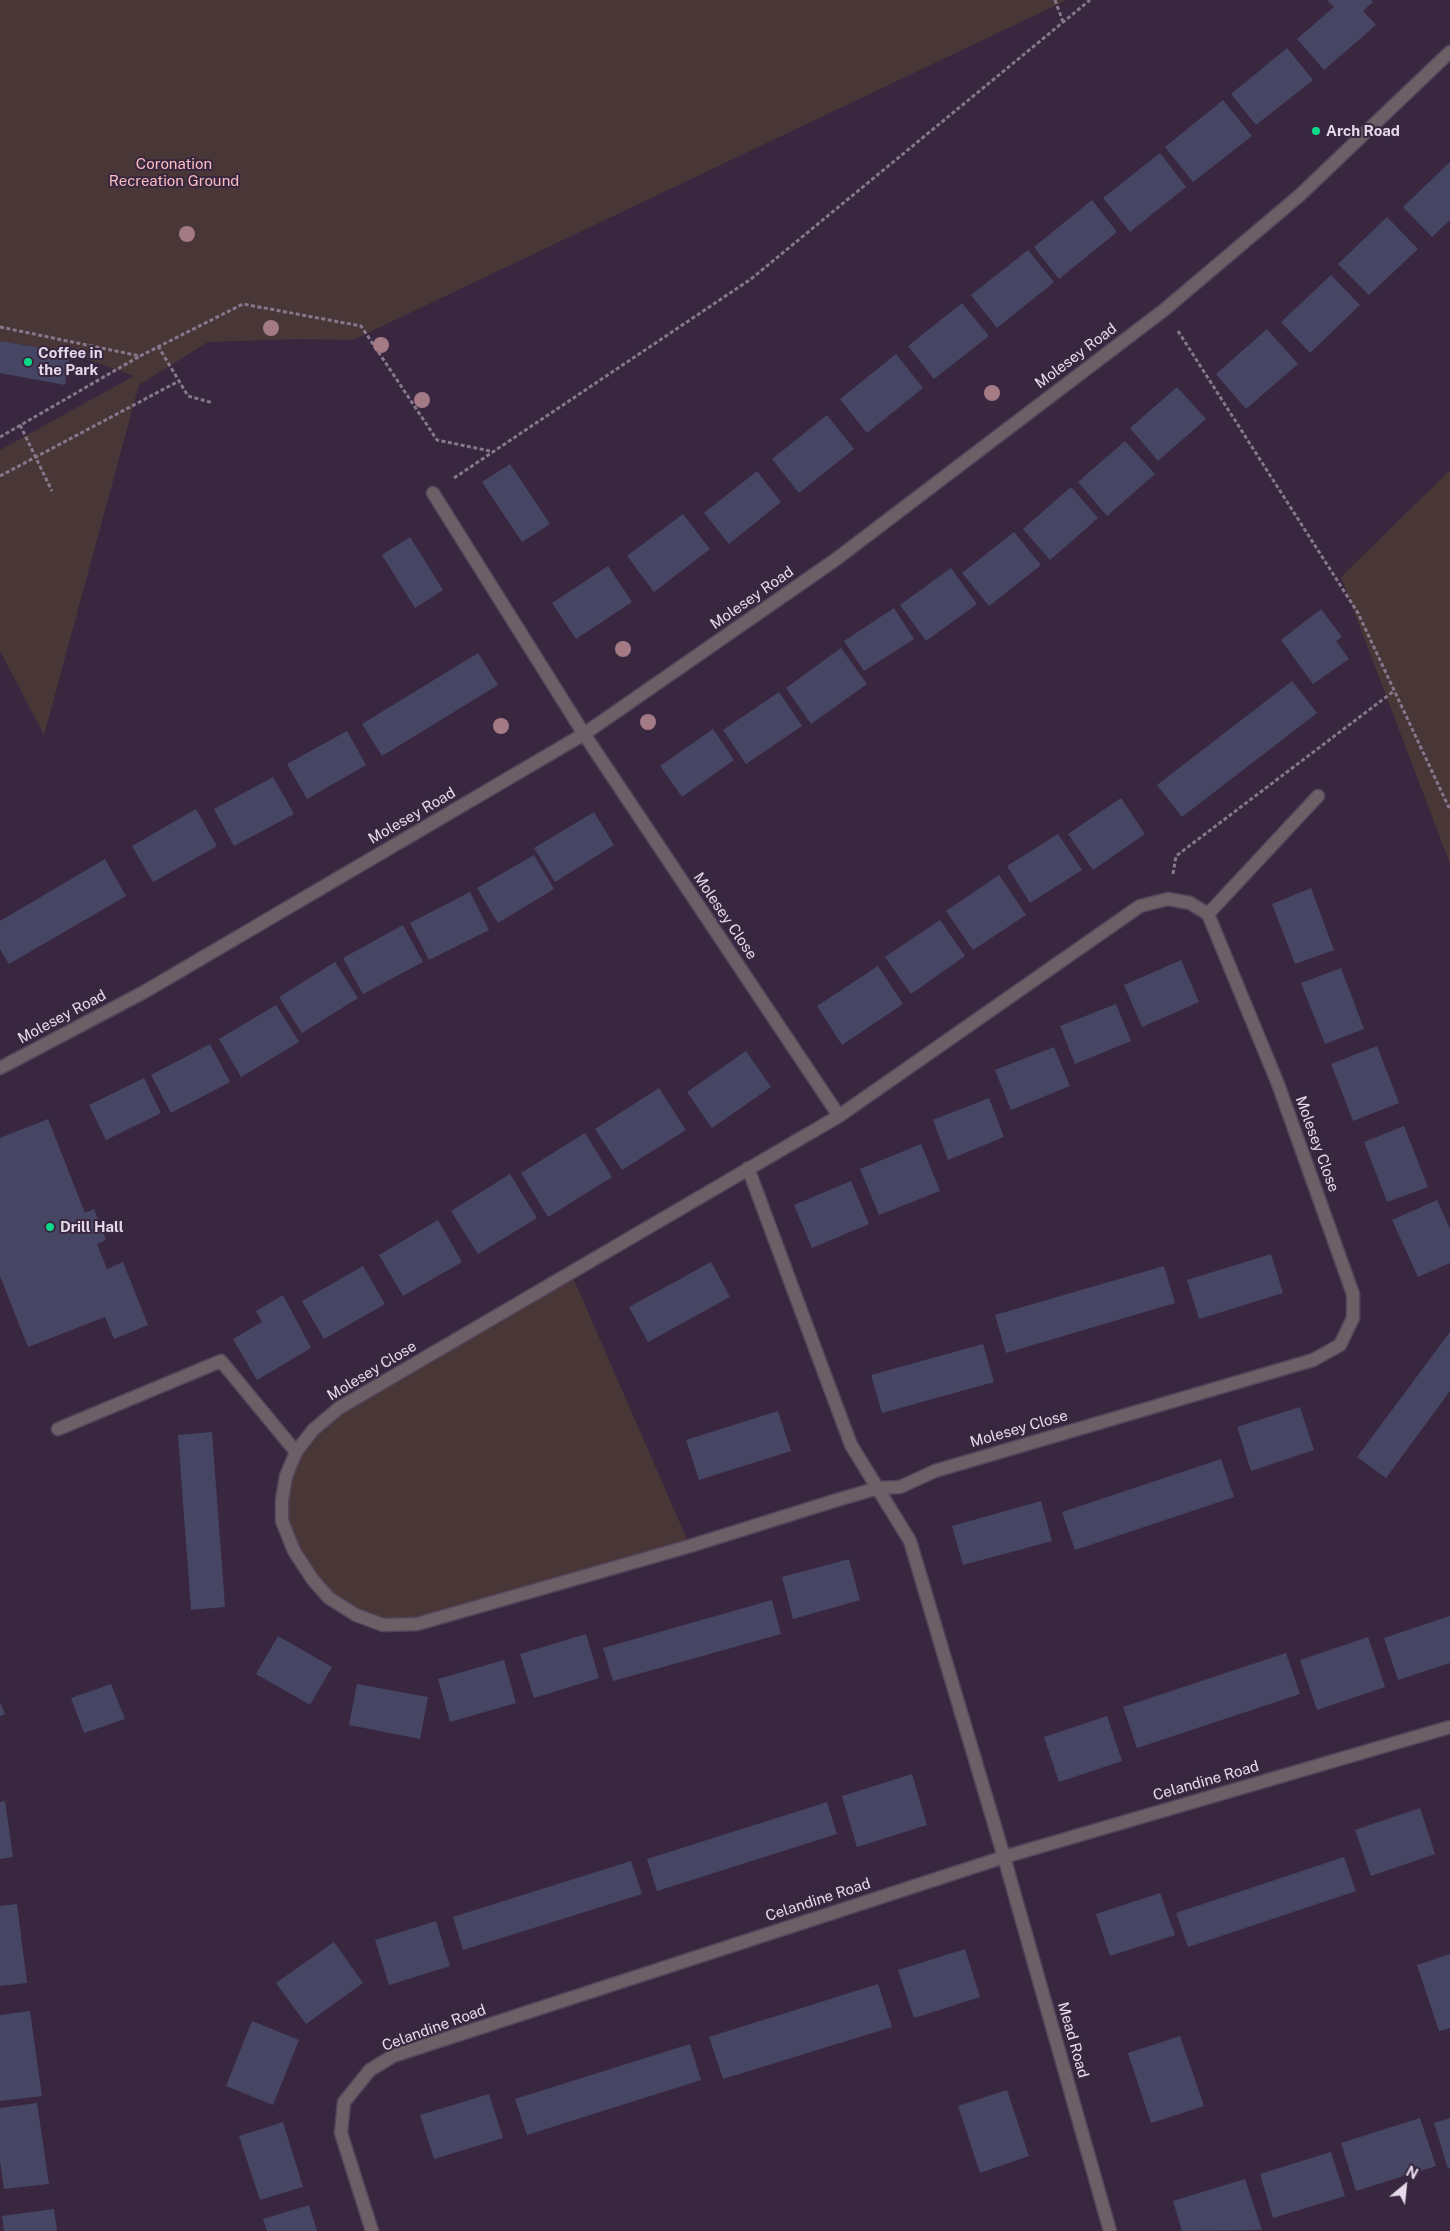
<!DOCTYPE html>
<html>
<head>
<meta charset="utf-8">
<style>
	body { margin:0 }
	#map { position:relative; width:1450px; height:2231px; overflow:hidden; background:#392740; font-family:"Public Sans",sans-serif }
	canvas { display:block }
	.north { position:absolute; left:1380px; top:2161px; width:50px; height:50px; -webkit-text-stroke:4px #392740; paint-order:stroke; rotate:28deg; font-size:14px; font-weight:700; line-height:20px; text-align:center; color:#e5daea }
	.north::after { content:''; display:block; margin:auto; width:18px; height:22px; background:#e5daea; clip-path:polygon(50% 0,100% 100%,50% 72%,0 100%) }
</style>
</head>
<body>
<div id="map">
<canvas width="1450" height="2231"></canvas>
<div class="north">N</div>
</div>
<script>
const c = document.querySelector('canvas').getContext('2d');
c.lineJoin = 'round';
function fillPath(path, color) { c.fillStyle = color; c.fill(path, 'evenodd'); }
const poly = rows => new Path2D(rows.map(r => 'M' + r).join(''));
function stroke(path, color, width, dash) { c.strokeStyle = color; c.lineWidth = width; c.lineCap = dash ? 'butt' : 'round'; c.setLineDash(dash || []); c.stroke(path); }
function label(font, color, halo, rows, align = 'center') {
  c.font = font + ' "Public Sans",sans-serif'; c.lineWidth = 4; c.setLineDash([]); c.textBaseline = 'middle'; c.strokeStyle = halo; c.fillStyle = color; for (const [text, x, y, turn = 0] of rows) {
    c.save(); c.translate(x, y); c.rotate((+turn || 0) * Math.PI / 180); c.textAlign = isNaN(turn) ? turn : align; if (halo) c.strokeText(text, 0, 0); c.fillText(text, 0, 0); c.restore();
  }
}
fillPath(poly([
	[0,0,1067,0,353,340,297,339,208,342,139,385,44,735,0,651,0,450,134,376,70,353,0,341],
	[1450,470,1450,864,1341,577],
	[571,1273,690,1546,451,1616,383,1625,329,1598,294,1551,282,1500,286,1476,313,1430]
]), '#493636');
fillPath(poly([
	[1327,0,1371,0,1373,2,1363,11,1376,25,1324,70,1297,39,1334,7],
	[1287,48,1313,80,1256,125,1231,94],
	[1223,100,1252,136,1193,182,1165,147],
	[1160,153,1186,187,1130,232,1103,198],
	[1450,162,1450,220,1432,237,1403,207],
	[1092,200,1117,232,1059,279,1034,247],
	[1387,217,1418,249,1369,295,1338,264],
	[1028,250,1054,282,997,328,971,295],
	[1331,275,1360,305,1310,353,1281,322],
	[962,303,989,336,934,379,908,346],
	[1267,329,1298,364,1246,409,1216,374],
	[0,341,70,353,65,385,0,373],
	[896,354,923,388,867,433,840,399],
	[1177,387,1206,419,1158,461,1130,428],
	[827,415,854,449,799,493,772,459],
	[1125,441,1155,474,1107,516,1078,482],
	[510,464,550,524,522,542,482,482],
	[757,471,781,502,729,544,704,513],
	[1071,487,1098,518,1050,560,1023,529],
	[683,514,710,549,654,592,627,556],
	[1014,532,1041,565,989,606,962,573],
	[410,537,443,590,415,608,382,555],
	[608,566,632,602,576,639,552,603],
	[951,568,977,604,926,641,900,605],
	[894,608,914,639,864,671,844,641],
	[1321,609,1342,637,1336,641,1349,659,1313,684,1281,640],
	[841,648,867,684,811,724,786,688],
	[478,653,498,685,382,756,362,724],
	[1292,681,1317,713,1182,817,1157,785],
	[779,692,802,726,746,764,723,730],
	[713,729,734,760,682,797,660,766],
	[347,731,366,765,307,799,287,764],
	[273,777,294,814,234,846,214,809],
	[1121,798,1145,834,1093,870,1068,834],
	[196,809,217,846,153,882,132,846],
	[594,812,614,845,555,882,534,848],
	[1058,834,1082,870,1030,903,1007,866],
	[534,855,554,889,498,923,477,888],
	[105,859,126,896,9,964,0,949,0,921],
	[999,875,1026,915,973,950,946,911],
	[1311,888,1334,950,1295,964,1272,904],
	[470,892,489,930,429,960,410,923],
	[940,920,965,956,911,994,885,957],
	[403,925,423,962,363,994,343,958],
	[1181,960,1199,1002,1142,1027,1124,985],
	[335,962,358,998,302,1033,279,997],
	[878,966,903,1004,842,1045,817,1006],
	[1341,968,1364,1029,1325,1044,1301,983],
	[1116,1004,1131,1041,1075,1064,1060,1026],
	[276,1005,299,1042,241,1077,219,1039],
	[210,1044,230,1082,171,1113,151,1075],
	[1377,1046,1399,1103,1353,1121,1331,1064],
	[1054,1047,1070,1086,1011,1110,995,1070],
	[746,1051,771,1087,712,1128,687,1092],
	[144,1078,161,1113,106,1140,89,1105],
	[659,1088,686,1130,622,1170,595,1129],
	[989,1098,1004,1137,948,1160,933,1120],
	[48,1119,85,1213,94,1209,106,1240,97,1244,107,1269,123,1262,148,1325,114,1339,105,1317,28,1347,0,1276,0,1138],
	[1404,1126,1428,1187,1387,1202,1364,1142],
	[585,1133,612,1177,548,1217,521,1173],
	[921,1144,940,1191,879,1215,860,1169],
	[510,1174,537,1218,478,1254,451,1211],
	[851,1181,869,1224,812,1248,794,1205],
	[1437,1200,1450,1229,1450,1263,1418,1277,1392,1220],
	[438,1220,462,1262,403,1296,379,1255],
	[1271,1254,1283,1293,1199,1319,1187,1280],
	[711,1262,730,1297,648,1342,629,1307],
	[363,1266,385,1304,324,1339,302,1301],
	[1164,1266,1175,1303,1006,1353,995,1315],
	[283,1295,311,1348,257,1380,233,1339,262,1322,256,1311],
	[1450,1332,1450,1391,1386,1478,1357,1457],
	[983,1344,994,1382,882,1413,871,1375],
	[1300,1407,1314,1450,1251,1471,1237,1427],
	[778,1411,791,1451,699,1480,686,1440],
	[212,1432,225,1607,191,1610,178,1435],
	[1221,1459,1234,1497,1075,1550,1062,1512],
	[1041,1501,1052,1541,963,1565,952,1526],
	[849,1559,860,1600,793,1619,782,1577],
	[772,1600,781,1634,613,1681,603,1648],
	[1450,1616,1450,1663,1398,1680,1384,1638],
	[586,1634,599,1678,534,1698,520,1654],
	[278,1636,332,1667,310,1705,256,1674],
	[1368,1637,1385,1687,1317,1710,1300,1660],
	[1286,1653,1300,1694,1137,1748,1123,1707],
	[504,1660,516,1703,450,1722,438,1679],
	[111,1684,125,1719,84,1733,71,1698],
	[357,1684,428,1697,420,1739,349,1725],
	[0,1702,5,1714,0,1716],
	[1107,1716,1122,1761,1059,1782,1044,1737],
	[912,1774,927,1825,857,1847,842,1796],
	[5,1801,13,1857,0,1859,0,1802],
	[827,1802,837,1834,657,1891,647,1859],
	[1420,1808,1435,1854,1371,1876,1355,1830],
	[1344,1857,1356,1891,1188,1947,1176,1913],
	[631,1861,642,1894,463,1950,453,1917],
	[1160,1893,1175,1935,1110,1956,1096,1914],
	[17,1904,27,1983,0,1986,0,1906],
	[436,1921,450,1966,389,1985,375,1940],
	[334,1942,363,1983,306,2024,276,1983],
	[965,1949,980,1997,914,2018,898,1970],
	[1450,1954,1450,2028,1439,2031,1417,1965],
	[878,1984,892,2027,723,2079,709,2037],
	[30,2011,42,2096,0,2101,0,2015],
	[252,2021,299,2040,273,2105,226,2086],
	[1180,2036,1204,2106,1151,2123,1128,2053],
	[690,2044,701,2080,527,2135,515,2099],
	[1007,2090,1029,2156,980,2173,958,2106],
	[489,2094,503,2138,434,2159,420,2115],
	[37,2103,49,2184,4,2189,0,2161,0,2108],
	[1420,2118,1436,2166,1356,2191,1341,2143],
	[1450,2118,1450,2168,1448,2169,1434,2123],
	[283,2122,303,2187,260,2200,239,2136],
	[1331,2152,1345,2196,1273,2218,1260,2174],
	[1245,2179,1262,2230,1182,2231,1173,2201],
	[309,2205,317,2231,267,2231,263,2219],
	[54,2209,57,2231,4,2231,2,2216]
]), '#464664');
const minor = poly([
	[433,493,584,734,839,1116],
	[1168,899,1190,903,1208,914,1278,1084,1353,1294,1353,1318,1340,1345,1313,1360,935,1471,900,1487,878,1488,837,1500,690,1546,417,1624,383,1625,356,1615,329,1598,313,1580,294,1551,282,1521,282,1500,286,1476,296,1452,313,1430,339,1408,839,1116,1140,906,1168,899],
	[1208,914,1318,796],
	[0,1068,144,992,584,734,835,560,1164,310,1300,195,1450,52],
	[748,1168,851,1445,910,1541,1004,1857,1110,2231],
	[58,1429,221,1361,296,1452],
	[372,2231,341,2133,344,2102,370,2070,393,2056,1004,1857,1450,1727]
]);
stroke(minor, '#55445b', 15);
stroke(poly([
	[1055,0,1063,22],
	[0,327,140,356,243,304,361,326,437,440,490,451],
	[1178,331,1358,613,1450,810],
	[158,346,188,396,213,403],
	[20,425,52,491],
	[0,437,140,356],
	[0,476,179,381],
	[454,478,751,279,1090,0],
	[1173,874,1176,856,1394,691]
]), '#86778c', 3, [4, 2.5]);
stroke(minor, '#6c6066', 12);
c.fillStyle = '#a47a85';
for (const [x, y] of [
	[187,234],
	[271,328],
	[381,345],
	[992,393],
	[422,400],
	[623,649],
	[648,722],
	[501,726]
]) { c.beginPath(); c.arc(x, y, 8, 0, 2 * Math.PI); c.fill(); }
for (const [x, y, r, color] of [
	[1316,131,5,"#0dd98a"],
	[28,362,5,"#0dd98a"],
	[50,1227,5,"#0dd98a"]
]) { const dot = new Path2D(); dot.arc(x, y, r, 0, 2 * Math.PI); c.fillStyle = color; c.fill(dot); stroke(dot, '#392740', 2); }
label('bold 15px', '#e5daea', '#392740', [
	["Arch Road",1326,131],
	["Coffee in",38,353],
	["the Park",38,370],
	["Drill Hall",60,1227]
], 'left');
label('15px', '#fbbdbe', '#392740', [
	["Coronation",174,164],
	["Recreation Ground",174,181]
]);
label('15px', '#e5daea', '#392740', [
	["Molesey Road",1076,356,-37],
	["Molesey Road",752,598,-35],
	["Molesey Road",412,816,-30],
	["Molesey Close",725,916,56],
	["Molesey Road",62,1017,-28],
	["Molesey Close",1317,1144,70],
	["Molesey Close",372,1371,-31],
	["Molesey Close",1019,1429,-16],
	["Celandine Road",1206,1781,-16],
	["Celandine Road",818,1900,-18],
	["Celandine Road",434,2028,-20],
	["Mead Road",1073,2040,74]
]);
</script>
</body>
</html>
